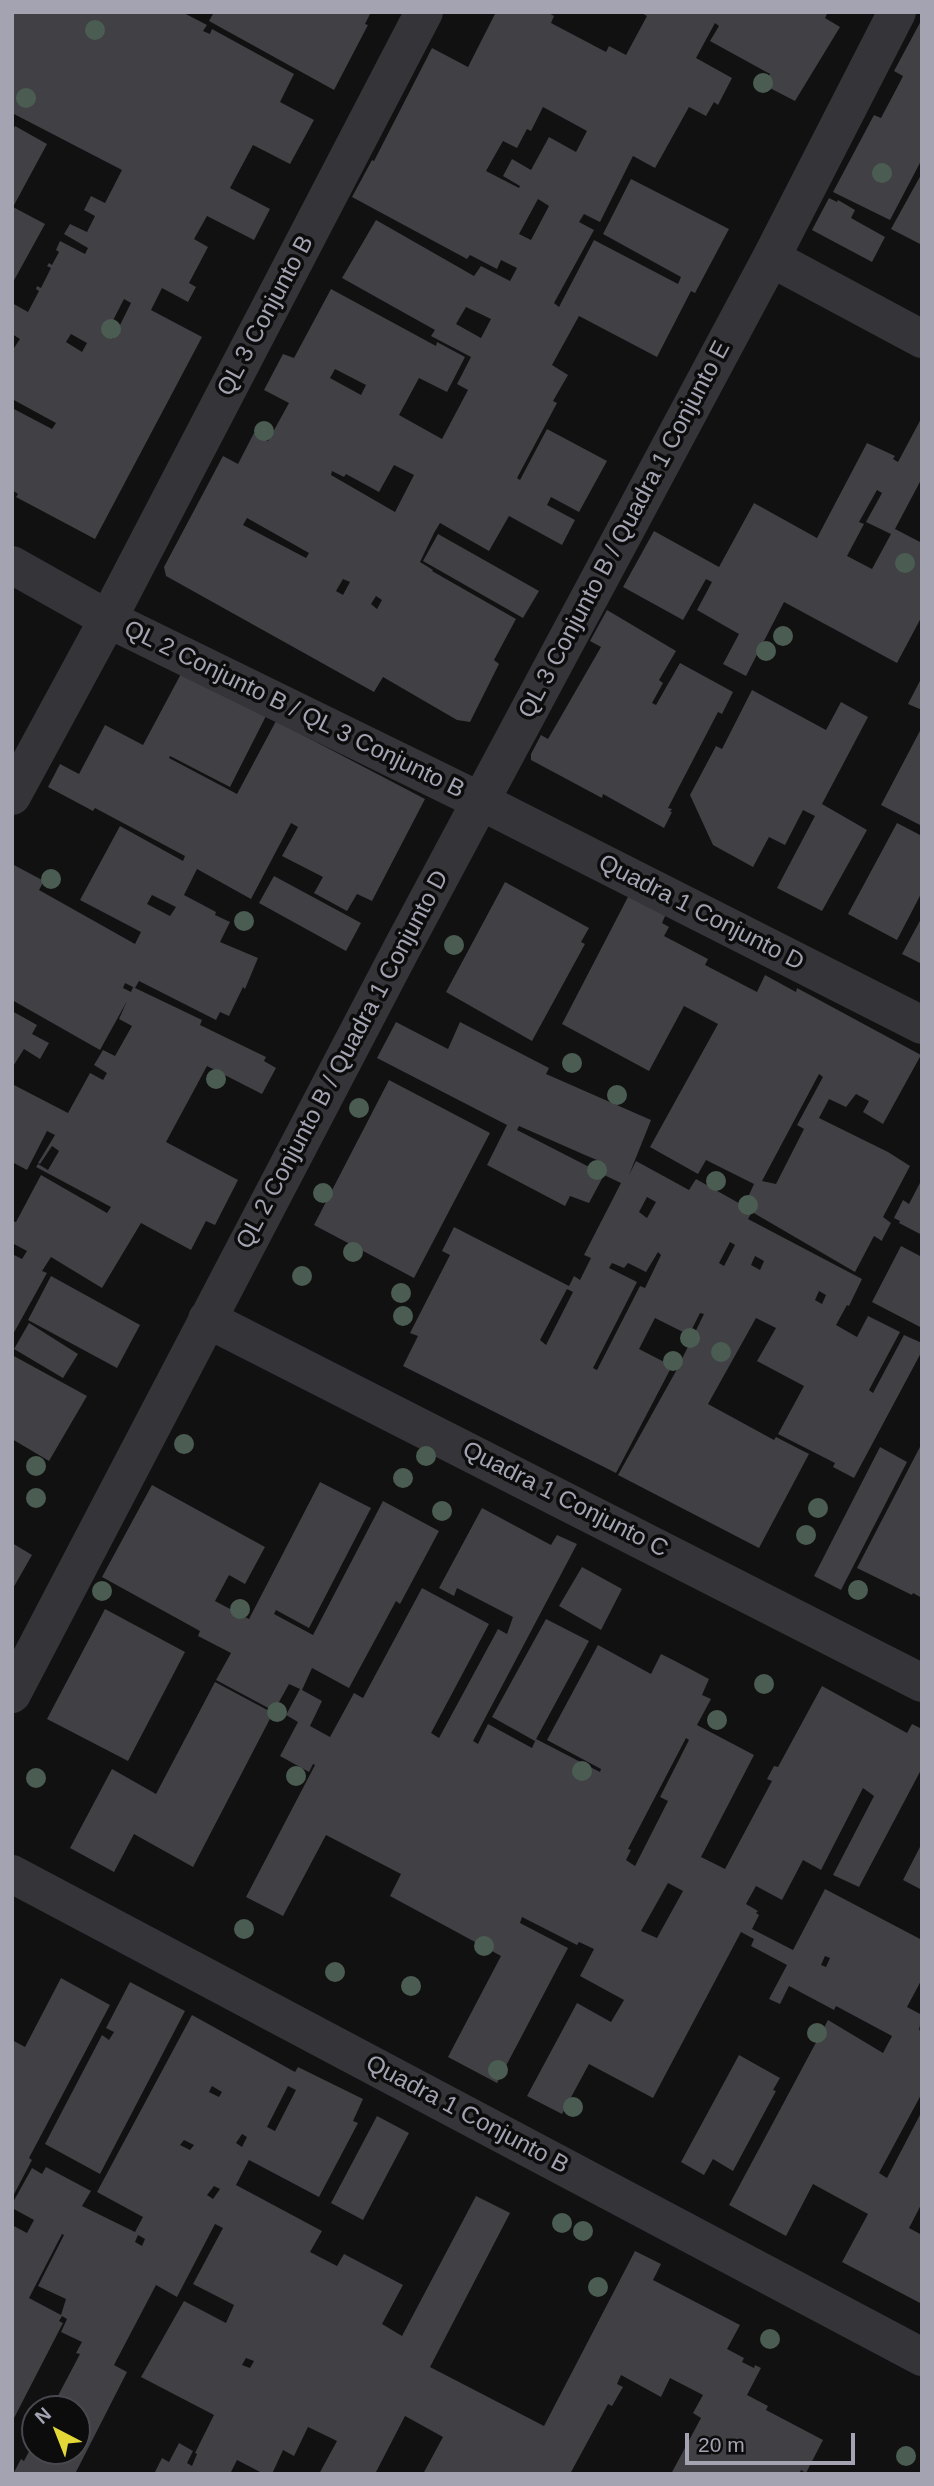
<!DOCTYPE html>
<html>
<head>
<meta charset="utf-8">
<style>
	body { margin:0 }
	#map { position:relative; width:934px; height:2486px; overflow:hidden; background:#111112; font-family:Helvetica,sans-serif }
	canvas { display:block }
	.frame { position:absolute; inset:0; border:14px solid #a3a3b2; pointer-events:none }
	.north { position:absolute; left:21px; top:2395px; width:70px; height:70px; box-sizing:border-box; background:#0c0c0d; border:2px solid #48484f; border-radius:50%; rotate:318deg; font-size:19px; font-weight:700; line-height:28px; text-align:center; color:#a3a3b2 }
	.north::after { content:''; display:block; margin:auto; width:24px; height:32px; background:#e3d838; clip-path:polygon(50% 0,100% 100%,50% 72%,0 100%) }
	.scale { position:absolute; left:685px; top:2433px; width:170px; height:32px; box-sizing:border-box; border:4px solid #a3a3b2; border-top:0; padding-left:9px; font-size:21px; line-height:24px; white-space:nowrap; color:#a3a3b2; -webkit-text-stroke:5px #0c0c0d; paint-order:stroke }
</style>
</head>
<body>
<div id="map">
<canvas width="934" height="2486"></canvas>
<div class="frame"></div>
<div class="north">N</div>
<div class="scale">20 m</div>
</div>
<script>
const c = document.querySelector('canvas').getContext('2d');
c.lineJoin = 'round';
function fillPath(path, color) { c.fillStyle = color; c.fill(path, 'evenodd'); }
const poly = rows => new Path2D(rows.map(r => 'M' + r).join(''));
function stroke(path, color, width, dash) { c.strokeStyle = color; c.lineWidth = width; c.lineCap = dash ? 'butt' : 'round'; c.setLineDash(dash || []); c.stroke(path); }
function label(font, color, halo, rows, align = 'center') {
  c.font = font + ' Helvetica,sans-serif'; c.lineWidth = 7; c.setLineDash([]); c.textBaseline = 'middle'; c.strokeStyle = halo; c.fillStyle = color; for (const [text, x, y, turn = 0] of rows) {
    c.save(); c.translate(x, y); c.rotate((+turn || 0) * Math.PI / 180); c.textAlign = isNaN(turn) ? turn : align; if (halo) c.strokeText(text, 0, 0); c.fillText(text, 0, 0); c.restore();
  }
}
fillPath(poly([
	[12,12,182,12,207,25,203,31,210,34,212,29,294,74,280,102,314,120,290,164,253,145,230,188,270,209,254,240,207,216,194,239,208,247,189,283,196,287,188,302,162,288,151,310,202,337,95,539,16,497,18,494,12,490,12,408,52,429,56,423,12,399,12,351,20,339,12,334,12,303,28,312,39,291,36,289,37,286,41,288,51,268,47,266,49,263,52,265,59,252,56,250,60,241,85,254,88,248,64,234,70,224,87,232,95,216,84,210,91,196,105,203,122,170,12,113],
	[124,299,131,303,113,339,105,336],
	[71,334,87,343,82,352,66,342],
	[214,12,371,12,365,24,368,25,334,90,209,21],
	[496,12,547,12,554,16,551,23,606,52,609,46,626,55,647,16,640,12,828,12,825,18,840,27,795,101,764,85,770,74,710,41,719,26,715,23,696,58,732,78,718,105,714,102,706,116,689,107,655,168,633,156,600,222,584,214,579,222,594,230,554,303,559,307,594,240,678,284,681,277,603,234,631,179,729,229,695,293,691,291,657,357,579,316,552,365,568,375,553,401,557,403,517,478,520,480,547,429,607,461,579,512,551,497,547,505,575,520,562,545,509,516,489,551,440,523,434,533,420,562,433,570,432,571,516,619,494,660,499,664,470,722,457,720,383,677,374,692,166,576,164,567,223,456,238,464,254,433,268,441,289,403,264,390,283,354,294,358,331,289,436,346,437,342,465,357,447,392,419,378,399,415,442,439,468,390,457,384,471,357,431,336,435,330,342,278,376,220,474,276,481,266,510,281,517,268,501,260,497,269,470,255,467,259,352,197,372,160,374,161,432,48,468,67],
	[543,107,587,131,576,152,549,137,531,170,512,159,503,176,520,186,519,188,486,171,503,141,517,148,527,129,531,131],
	[538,199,549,206,531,240,519,234],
	[466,307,491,319,481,338,456,324],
	[335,369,366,385,361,395,330,378],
	[394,465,414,475,395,512,331,475,332,471,344,477,346,474,379,492],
	[247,518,309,553,306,558,243,525],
	[343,579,350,582,343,595,336,591],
	[376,596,382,600,377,609,371,604],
	[922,19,922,159,890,220,833,192,874,115,881,118,899,84,903,76,894,71],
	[15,126,47,144,13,207,45,224,12,284,12,131],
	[922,173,922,245,891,229],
	[829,198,837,202,838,200,855,210,851,218,885,237,872,262,812,230],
	[922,417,922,478,895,529,922,543,922,616,897,663,784,602,746,676,723,664,739,634,697,610,712,582,706,579,683,620,623,587,654,531,719,567,754,503,817,538,867,443,895,456,893,459,898,462],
	[877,490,882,493,866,522,891,534,872,569,847,556,864,524,859,522],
	[438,534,539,591,523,618,423,561],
	[607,610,676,651,659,680,663,683,652,703,656,705,680,663,733,692,722,714,718,712,668,808,672,809,670,812,672,812,664,828,603,794,602,798,531,760,531,754,541,735,548,739,601,647,590,641],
	[182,672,266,716,230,787,170,756,169,758,237,794,276,721,425,799,372,901,357,894,347,911,314,893,323,877,282,856,298,827,291,823,251,899,197,869,184,895,216,912,215,915,230,922,220,942,258,958,245,989,243,987,229,1016,220,1012,216,1020,139,981,135,988,125,983,123,988,131,992,133,987,202,1020,200,1025,266,1057,264,1061,276,1068,262,1094,207,1066,166,1142,238,1180,215,1225,206,1221,191,1250,141,1223,102,1288,51,1257,42,1271,47,1273,12,1336,12,1254,22,1259,27,1251,12,1243,12,1221,16,1222,41,1175,107,1213,111,1207,36,1167,38,1164,48,1170,59,1151,52,1146,40,1164,38,1163,55,1135,47,1131,27,1170,12,1162,12,1084,68,1113,90,1073,103,1080,107,1073,94,1065,103,1050,115,1056,132,1026,119,1019,127,1001,100,1050,12,1000,12,864,44,881,39,890,135,944,141,932,80,900,120,826,183,861,185,856,95,808,93,811,48,787,60,764,79,774,105,725,143,745],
	[152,895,176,907,170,916,147,904],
	[922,677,922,710,908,704],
	[752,690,826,730,841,702,868,717,822,804,867,830,822,911,777,888,815,816,803,810,785,845,769,837,753,867,713,845,690,795,716,746,722,749],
	[922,727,922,826,881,805],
	[897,823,922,836,922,892,897,940,848,914],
	[274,876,361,923,346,951,259,903],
	[505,882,589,928,581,942,585,944,532,1041,446,992],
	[629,895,666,914,662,923,669,927,664,936,708,959,705,965,757,992,765,975,796,992,797,988,921,1055,883,1124,863,1112,869,1101,856,1094,846,1107,829,1099,819,1118,888,1152,910,1166,883,1217,891,1223,883,1238,882,1241,874,1236,855,1272,752,1212,748,1219,862,1279,849,1306,847,1305,836,1325,857,1337,868,1316,900,1332,869,1390,873,1393,904,1335,922,1343,922,1351,854,1478,833,1467,835,1463,778,1434,804,1386,757,1361,776,1328,756,1318,708,1404,774,1440,776,1437,809,1454,759,1548,618,1475,676,1371,704,1314,700,1313,689,1335,655,1318,639,1349,672,1366,616,1473,403,1366,418,1336,410,1333,450,1255,442,1251,454,1227,569,1286,574,1276,580,1280,591,1258,584,1255,621,1183,604,1175,589,1203,570,1196,565,1206,487,1165,507,1125,377,1058,396,1022,448,1049,460,1022,549,1068,546,1074,651,1120,629,1175,636,1161,689,1190,696,1179,744,1206,754,1184,706,1160,698,1174,650,1147,718,1024,684,1006,649,1071,562,1024],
	[819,1074,823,1077,797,1125,804,1129,776,1184,762,1181],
	[519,1126,585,1155,604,1163,599,1172,517,1130],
	[647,1197,656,1202,647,1218,639,1212],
	[730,1242,735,1245,724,1266,719,1263],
	[658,1252,661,1255,645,1288,640,1286,597,1370,593,1368,637,1282,609,1268,612,1263,624,1268,628,1263,646,1272],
	[755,1256,764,1261,760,1270,751,1265],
	[567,1289,573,1292,546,1345,540,1340],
	[819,1291,826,1295,822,1304,815,1300],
	[922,917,922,964,902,954],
	[12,1011,37,1025,32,1034,49,1043,40,1059,24,1049,12,1068],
	[389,1080,490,1133,414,1278,314,1225],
	[922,1179,922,1235,899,1223,900,1221,894,1218,903,1200,909,1204],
	[901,1246,922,1257,922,1328,872,1302],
	[51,1276,140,1325,117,1368,28,1320],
	[29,1323,78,1354,63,1378,14,1349],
	[12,1355,87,1396,49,1461,12,1439],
	[922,1443,922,1598,913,1593,912,1595,857,1568],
	[880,1447,907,1462,841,1590,814,1576],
	[320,1482,371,1508,309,1628,276,1610,274,1614,313,1635,383,1501,439,1531,400,1604,396,1601,349,1688,312,1668,302,1690,322,1701,310,1726,330,1737,354,1693,363,1698,422,1588,489,1624,431,1733,439,1738,498,1629,507,1634,513,1617,457,1588,454,1596,439,1588,482,1508,551,1545,557,1535,577,1544,473,1741,478,1744,488,1724,532,1748,536,1739,600,1772,601,1769,547,1740,598,1645,651,1674,661,1654,675,1661,709,1679,702,1695,711,1699,697,1725,754,1755,701,1857,725,1869,772,1781,767,1779,774,1766,778,1767,822,1686,907,1733,912,1724,922,1729,922,1768,859,1887,833,1875,874,1796,863,1788,821,1870,803,1860,782,1900,756,1886,746,1904,758,1911,756,1913,759,1915,752,1929,793,1950,825,1889,922,1940,922,1979,907,2007,922,2015,919,2030,922,2031,922,2093,879,2173,887,2178,922,2111,922,2203,909,2228,922,2235,922,2304,842,2262,868,2214,813,2184,786,2236,729,2205,828,2020,883,2053,892,2036,836,2006,834,2010,789,1986,780,2004,769,1999,787,1965,751,1946,754,1939,741,1932,653,2098,589,2064,562,2114,527,2096,577,2003,611,2022,624,2000,580,1976,594,1949,579,1942,577,1945,522,1917,520,1923,568,1948,497,2083,448,2057,501,1956,390,1896,401,1874,326,1835,283,1916,246,1897,315,1765,313,1764,309,1772,280,1756,298,1722,286,1715,300,1689,289,1684,274,1711,216,1680,231,1653,198,1636,200,1631,102,1577,152,1485,265,1547,245,1584,229,1575,215,1601,249,1619],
	[686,1738,689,1740,660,1797,668,1801,635,1866,626,1860,631,1850,628,1849],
	[668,1883,683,1891,657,1938,641,1931],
	[825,1956,830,1958,826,1967,821,1965],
	[12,1543,32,1555,12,1590],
	[582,1567,622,1589,601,1630,559,1606],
	[105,1609,185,1652,128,1761,47,1719],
	[546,1619,589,1641,535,1741,492,1717],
	[215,1682,273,1713,193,1867,134,1834,114,1872,70,1848,112,1769,156,1794],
	[922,1843,922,1890,903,1880],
	[61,1978,110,2005,29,2158,32,2160,12,2198,12,2040,25,2047],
	[130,1982,185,2011,100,2174,45,2144,102,2035,109,2040,114,2032,106,2028],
	[192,2015,295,2072,298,2067,363,2099,353,2121,358,2123,319,2197,249,2160,236,2185,322,2231,310,2252,337,2266,344,2254,403,2285,382,2324,402,2336,476,2196,510,2213,430,2367,544,2426,635,2251,661,2264,653,2280,740,2325,727,2349,744,2358,742,2362,754,2368,755,2365,761,2368,747,2395,768,2406,766,2410,823,2440,806,2473,801,2470,799,2474,671,2474,701,2418,693,2413,703,2395,670,2378,661,2397,621,2375,617,2384,623,2387,612,2406,608,2404,570,2474,423,2474,443,2437,405,2416,375,2474,319,2474,337,2441,308,2427,294,2456,283,2450,272,2474,264,2474,237,2460,230,2474,154,2474,162,2458,169,2462,179,2443,193,2451,187,2463,192,2466,197,2454,195,2453,214,2415,141,2377,184,2301,226,2323,234,2305,193,2284,223,2228,215,2224,177,2297,156,2285,114,2365,127,2372,75,2474,13,2474,21,2459,24,2461,35,2440,35,2451,77,2451,77,2409,51,2409,80,2354,76,2353,82,2342,61,2332,67,2319,62,2316,59,2321,63,2323,12,2422,12,2225,27,2233,34,2220,12,2208,12,2204,32,2168,42,2174,46,2167,91,2191,82,2206,135,2232,143,2217,97,2192],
	[212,2086,222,2092,219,2097,209,2092],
	[288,2086,296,2090,275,2131,267,2127],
	[242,2134,247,2137,242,2147,236,2143],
	[184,2140,194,2145,190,2150,180,2145],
	[214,2186,220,2189,213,2199,207,2195],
	[62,2234,64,2235,38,2286,66,2299,61,2315,29,2298],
	[138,2235,145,2239,142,2246,135,2242],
	[246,2358,254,2361,250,2368,242,2365],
	[739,2055,780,2078,773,2090,776,2091,733,2171,713,2159,704,2175,681,2162],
	[377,2116,409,2133,363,2220,331,2203]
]), '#404045');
stroke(poly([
	[771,258,922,339],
	[12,565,108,619,480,801,922,1025],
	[12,796,108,619,424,12],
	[207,1319,922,1683],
	[12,1694,402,948,771,258,897,12],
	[12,1874,922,2357]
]), '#343439', 38);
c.fillStyle = '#4b5d52';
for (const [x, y] of [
	[95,30],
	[763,83],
	[26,98],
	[882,173],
	[111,329],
	[264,431],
	[905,563],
	[783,636],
	[766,651],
	[51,879],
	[244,921],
	[454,945],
	[572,1063],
	[216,1079],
	[617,1095],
	[359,1108],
	[597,1170],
	[716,1181],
	[323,1193],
	[748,1205],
	[353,1252],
	[302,1276],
	[401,1293],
	[403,1316],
	[690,1338],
	[721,1352],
	[673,1361],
	[184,1444],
	[426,1456],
	[36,1466],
	[403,1478],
	[36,1498],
	[818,1508],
	[442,1511],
	[806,1535],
	[858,1590],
	[102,1591],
	[240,1609],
	[764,1684],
	[277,1712],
	[717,1720],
	[582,1771],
	[296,1776],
	[36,1778],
	[244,1929],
	[484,1946],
	[335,1972],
	[411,1986],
	[817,2033],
	[498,2070],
	[573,2107],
	[562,2223],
	[583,2231],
	[598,2287],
	[770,2339],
	[906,2456]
]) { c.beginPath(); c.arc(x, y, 10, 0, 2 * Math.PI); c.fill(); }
label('24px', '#a3a3b2', '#0c0c0d', [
	["QL 3 Conjunto B",266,316,-62],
	["QL 3 Conjunto B / Quadra 1 Conjunto E",625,530,-62],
	["QL 2 Conjunto B / QL 3 Conjunto B",294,710,26],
	["Quadra 1 Conjunto D",701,913,27],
	["QL 2 Conjunto B / Quadra 1 Conjunto D",343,1060,-62],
	["Quadra 1 Conjunto C",565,1500,27],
	["Quadra 1 Conjunto B",467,2115,28]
]);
</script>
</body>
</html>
